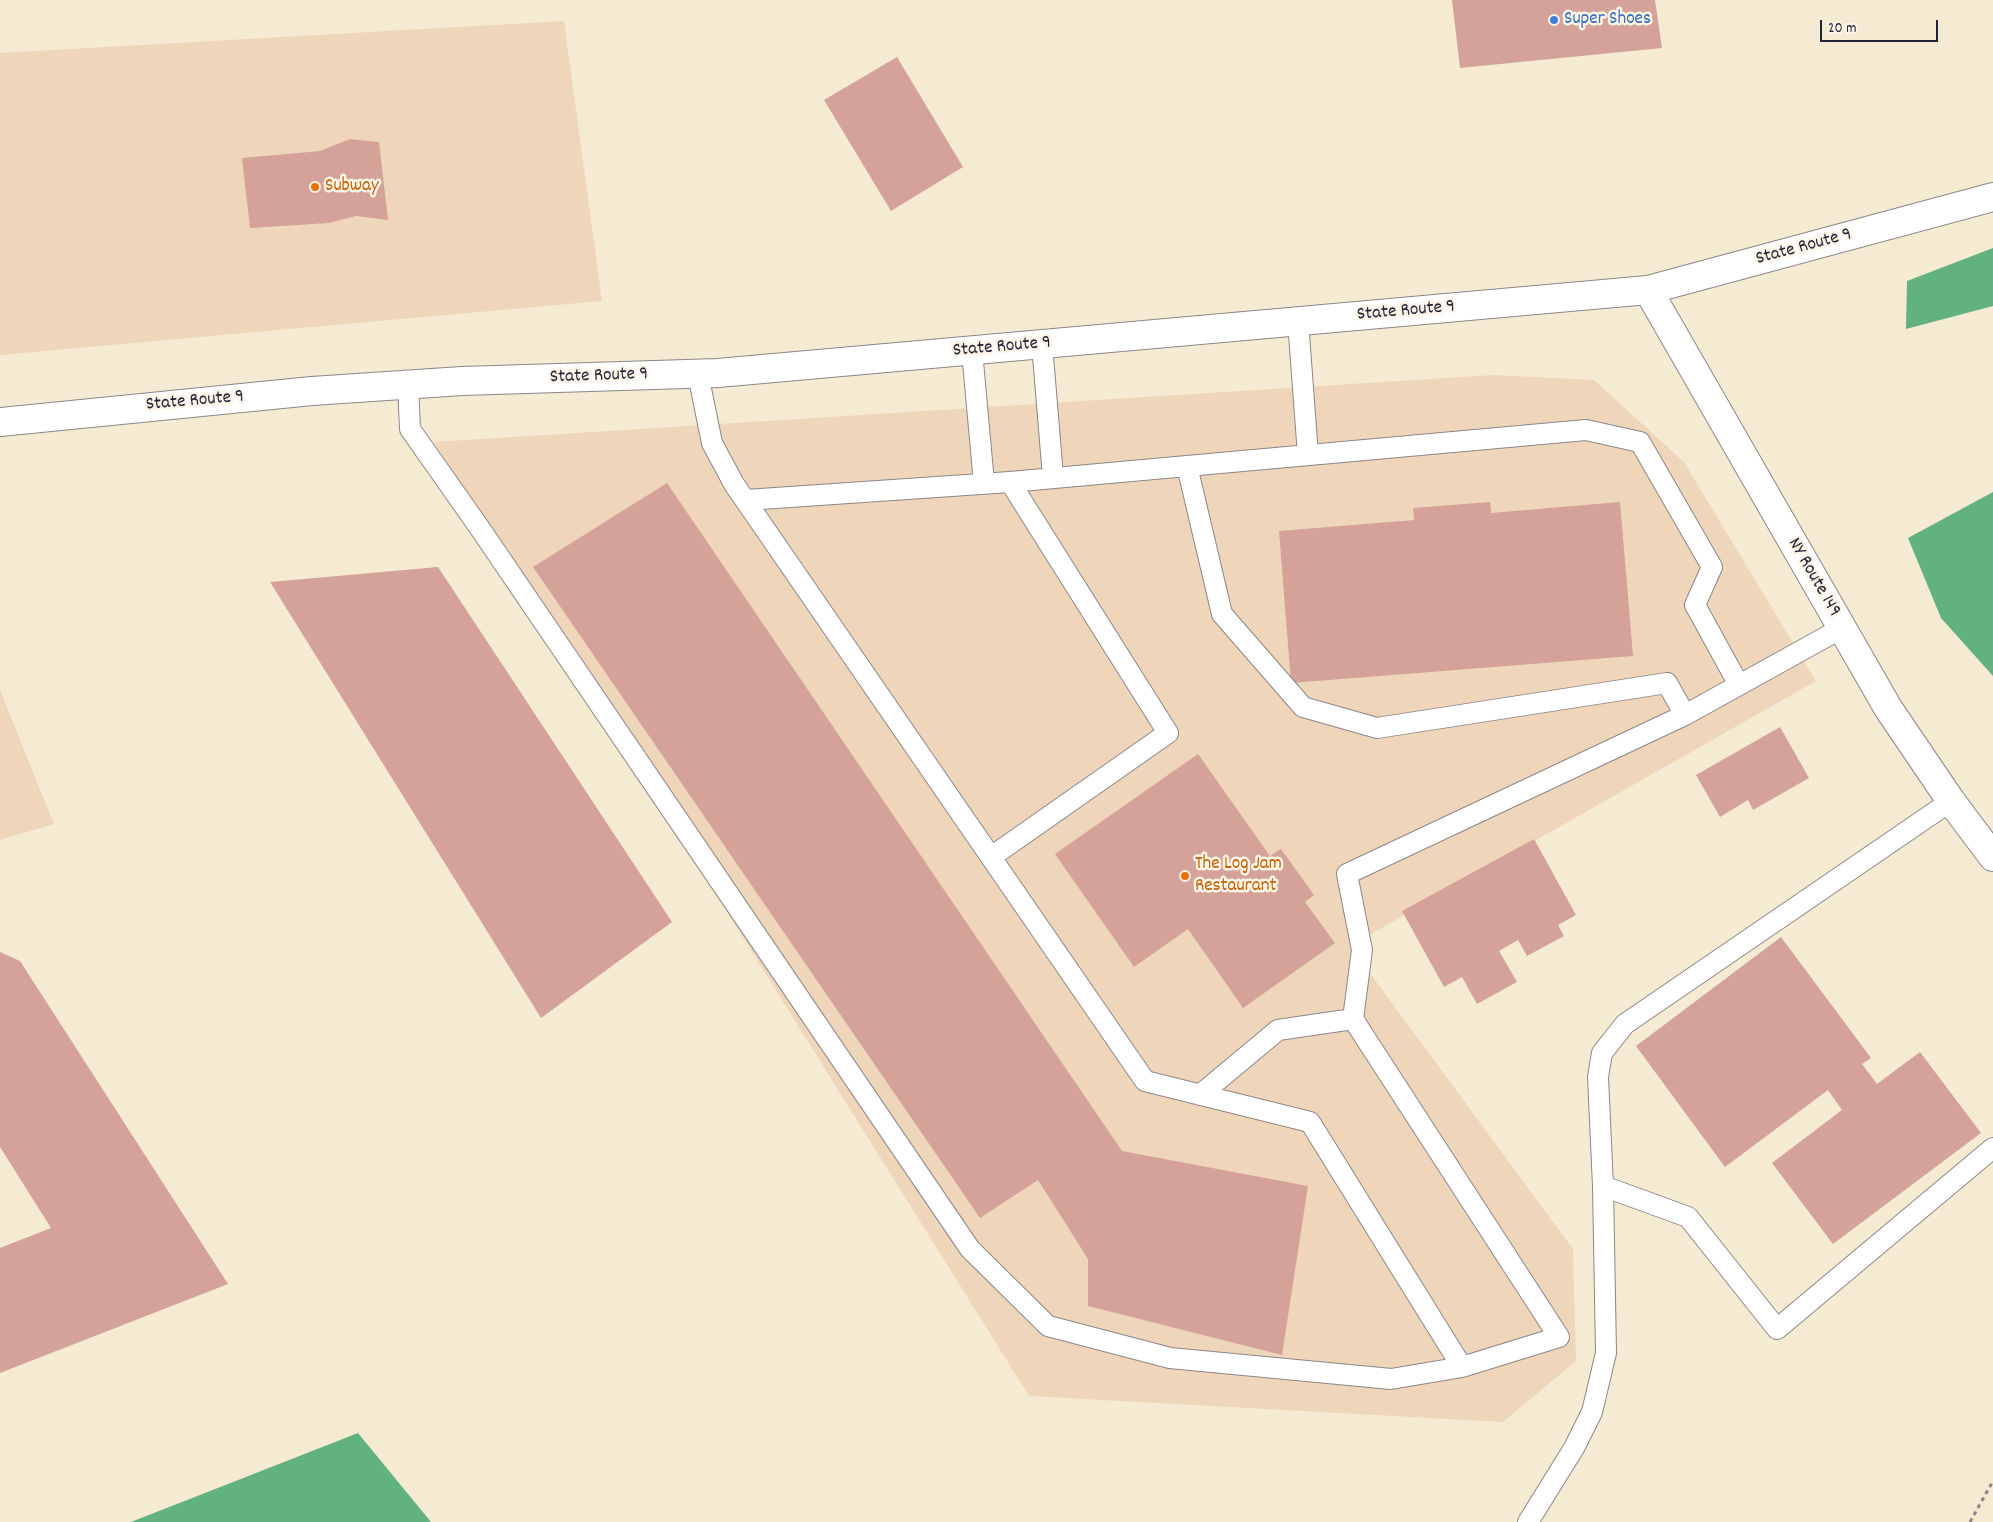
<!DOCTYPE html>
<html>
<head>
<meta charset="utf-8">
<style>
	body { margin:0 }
	#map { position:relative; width:1993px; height:1522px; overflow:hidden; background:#f5ebd3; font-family:Dekko,sans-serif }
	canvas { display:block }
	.scale { position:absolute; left:1820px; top:20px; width:118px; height:22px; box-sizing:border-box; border:2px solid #22223b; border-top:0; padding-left:6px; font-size:15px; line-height:18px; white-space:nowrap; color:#22223b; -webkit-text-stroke:4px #fcf5e5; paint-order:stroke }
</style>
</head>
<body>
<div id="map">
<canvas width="1993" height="1522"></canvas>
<div class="scale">20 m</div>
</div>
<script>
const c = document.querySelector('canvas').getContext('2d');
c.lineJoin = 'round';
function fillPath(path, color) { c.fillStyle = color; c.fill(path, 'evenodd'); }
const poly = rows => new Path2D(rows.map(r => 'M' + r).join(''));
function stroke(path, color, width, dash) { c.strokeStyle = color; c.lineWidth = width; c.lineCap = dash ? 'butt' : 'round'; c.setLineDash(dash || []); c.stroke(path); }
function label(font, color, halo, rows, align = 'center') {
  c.font = font + ' Dekko,sans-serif'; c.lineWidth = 5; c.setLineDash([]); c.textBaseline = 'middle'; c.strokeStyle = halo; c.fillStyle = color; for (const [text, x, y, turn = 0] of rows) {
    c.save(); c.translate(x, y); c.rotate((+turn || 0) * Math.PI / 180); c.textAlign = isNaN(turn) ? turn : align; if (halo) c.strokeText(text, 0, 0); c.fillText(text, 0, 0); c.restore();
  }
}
fillPath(poly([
	[564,21,602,301,0,355,0,53],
	[1493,375,1594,380,1684,462,1816,681,1350,946,1573,1249,1576,1361,1503,1422,1029,1396,434,442],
	[0,690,54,824,0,840]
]), '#efd6bb');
fillPath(poly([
	[1993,248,1993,306,1906,329,1907,281],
	[1993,492,1993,676,1941,618,1908,538],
	[358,1433,431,1522,131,1522]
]), '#62b27e');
fillPath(poly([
	[1452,0,1655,0,1662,48,1460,68],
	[897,57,963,167,891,211,824,100],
	[350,139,379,142,388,220,356,216,329,223,250,228,242,158,320,151],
	[667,483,1122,1151,1308,1186,1282,1355,1088,1306,1088,1259,1038,1180,980,1218,533,567],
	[1490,502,1491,513,1620,502,1633,656,1291,683,1279,531,1414,520,1413,508],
	[438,567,672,922,541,1018,270,582],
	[1780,727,1809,778,1753,810,1748,800,1720,817,1696,775],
	[1198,754,1270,856,1281,849,1314,895,1305,902,1335,943,1243,1008,1188,929,1134,967,1055,854],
	[1534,839,1576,915,1558,925,1564,936,1527,956,1518,940,1499,951,1517,982,1477,1004,1462,977,1444,987,1402,911],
	[1781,937,1871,1058,1862,1064,1877,1084,1920,1052,1981,1133,1833,1244,1772,1163,1842,1110,1828,1090,1725,1167,1636,1046],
	[0,952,20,961,228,1284,0,1373,0,1248,51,1228,0,1147]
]), '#d4a298');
const service = poly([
	[1298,321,1308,455],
	[1042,344,1053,477],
	[972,351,984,483],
	[408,385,410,429,479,527,970,1249,1048,1326,1170,1358,1391,1379,1462,1367,1310,1122,1145,1081,734,484,712,443,698,374],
	[1187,466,1222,614,1303,707,1377,728,1667,683,1685,715],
	[746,500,1010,482,1586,430,1640,442,1712,567,1695,605,1739,685],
	[991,857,1168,733,1010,482],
	[1353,1019,1362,950,1347,874,1685,715,1842,628],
	[1200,1095,1278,1030,1353,1019,1559,1337,1462,1367],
	[1603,1186,1688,1217,1777,1329,1993,1148],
	[1528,1522,1574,1448,1592,1412,1606,1353,1603,1186,1598,1077,1602,1053,1625,1024,1951,801]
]);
const primary = poly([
	[1648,290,1993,197]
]);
const trunk = poly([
	[0,422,312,391,462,381,718,373,1648,290,1888,708,1951,801,1993,857]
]);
stroke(service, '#8c8687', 22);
stroke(primary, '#8c8687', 30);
stroke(trunk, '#8c8687', 30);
stroke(poly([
	[1970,1522,1993,1481]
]), '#8c8687', 3, [4, 4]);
stroke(service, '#fff', 20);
stroke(primary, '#fff', 28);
stroke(trunk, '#fff', 28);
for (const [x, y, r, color] of [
	[1554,20,5,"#3f7fe0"],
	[315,187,5,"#e8710a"],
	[1185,876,5,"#e8710a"]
]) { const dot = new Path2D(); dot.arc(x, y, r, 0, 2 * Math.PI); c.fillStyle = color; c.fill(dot); stroke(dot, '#fcf5e5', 2); }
label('19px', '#366cbe', '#fcf5e5', [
	["Super Shoes",1564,20]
], 'left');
label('19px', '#c56008', '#fcf5e5', [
	["Subway",325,187],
	["The Log Jam",1195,865],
	["Restaurant",1195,887]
], 'left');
label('19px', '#22223b', '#fcf5e5', [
	["State Route 9",1804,248,-15],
	["State Route 9",1406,312,-5],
	["State Route 9",1002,348,-5],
	["State Route 9",599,377,-2],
	["State Route 9",195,402,-5],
	["NY Route 149",1813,578,60]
]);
</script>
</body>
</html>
